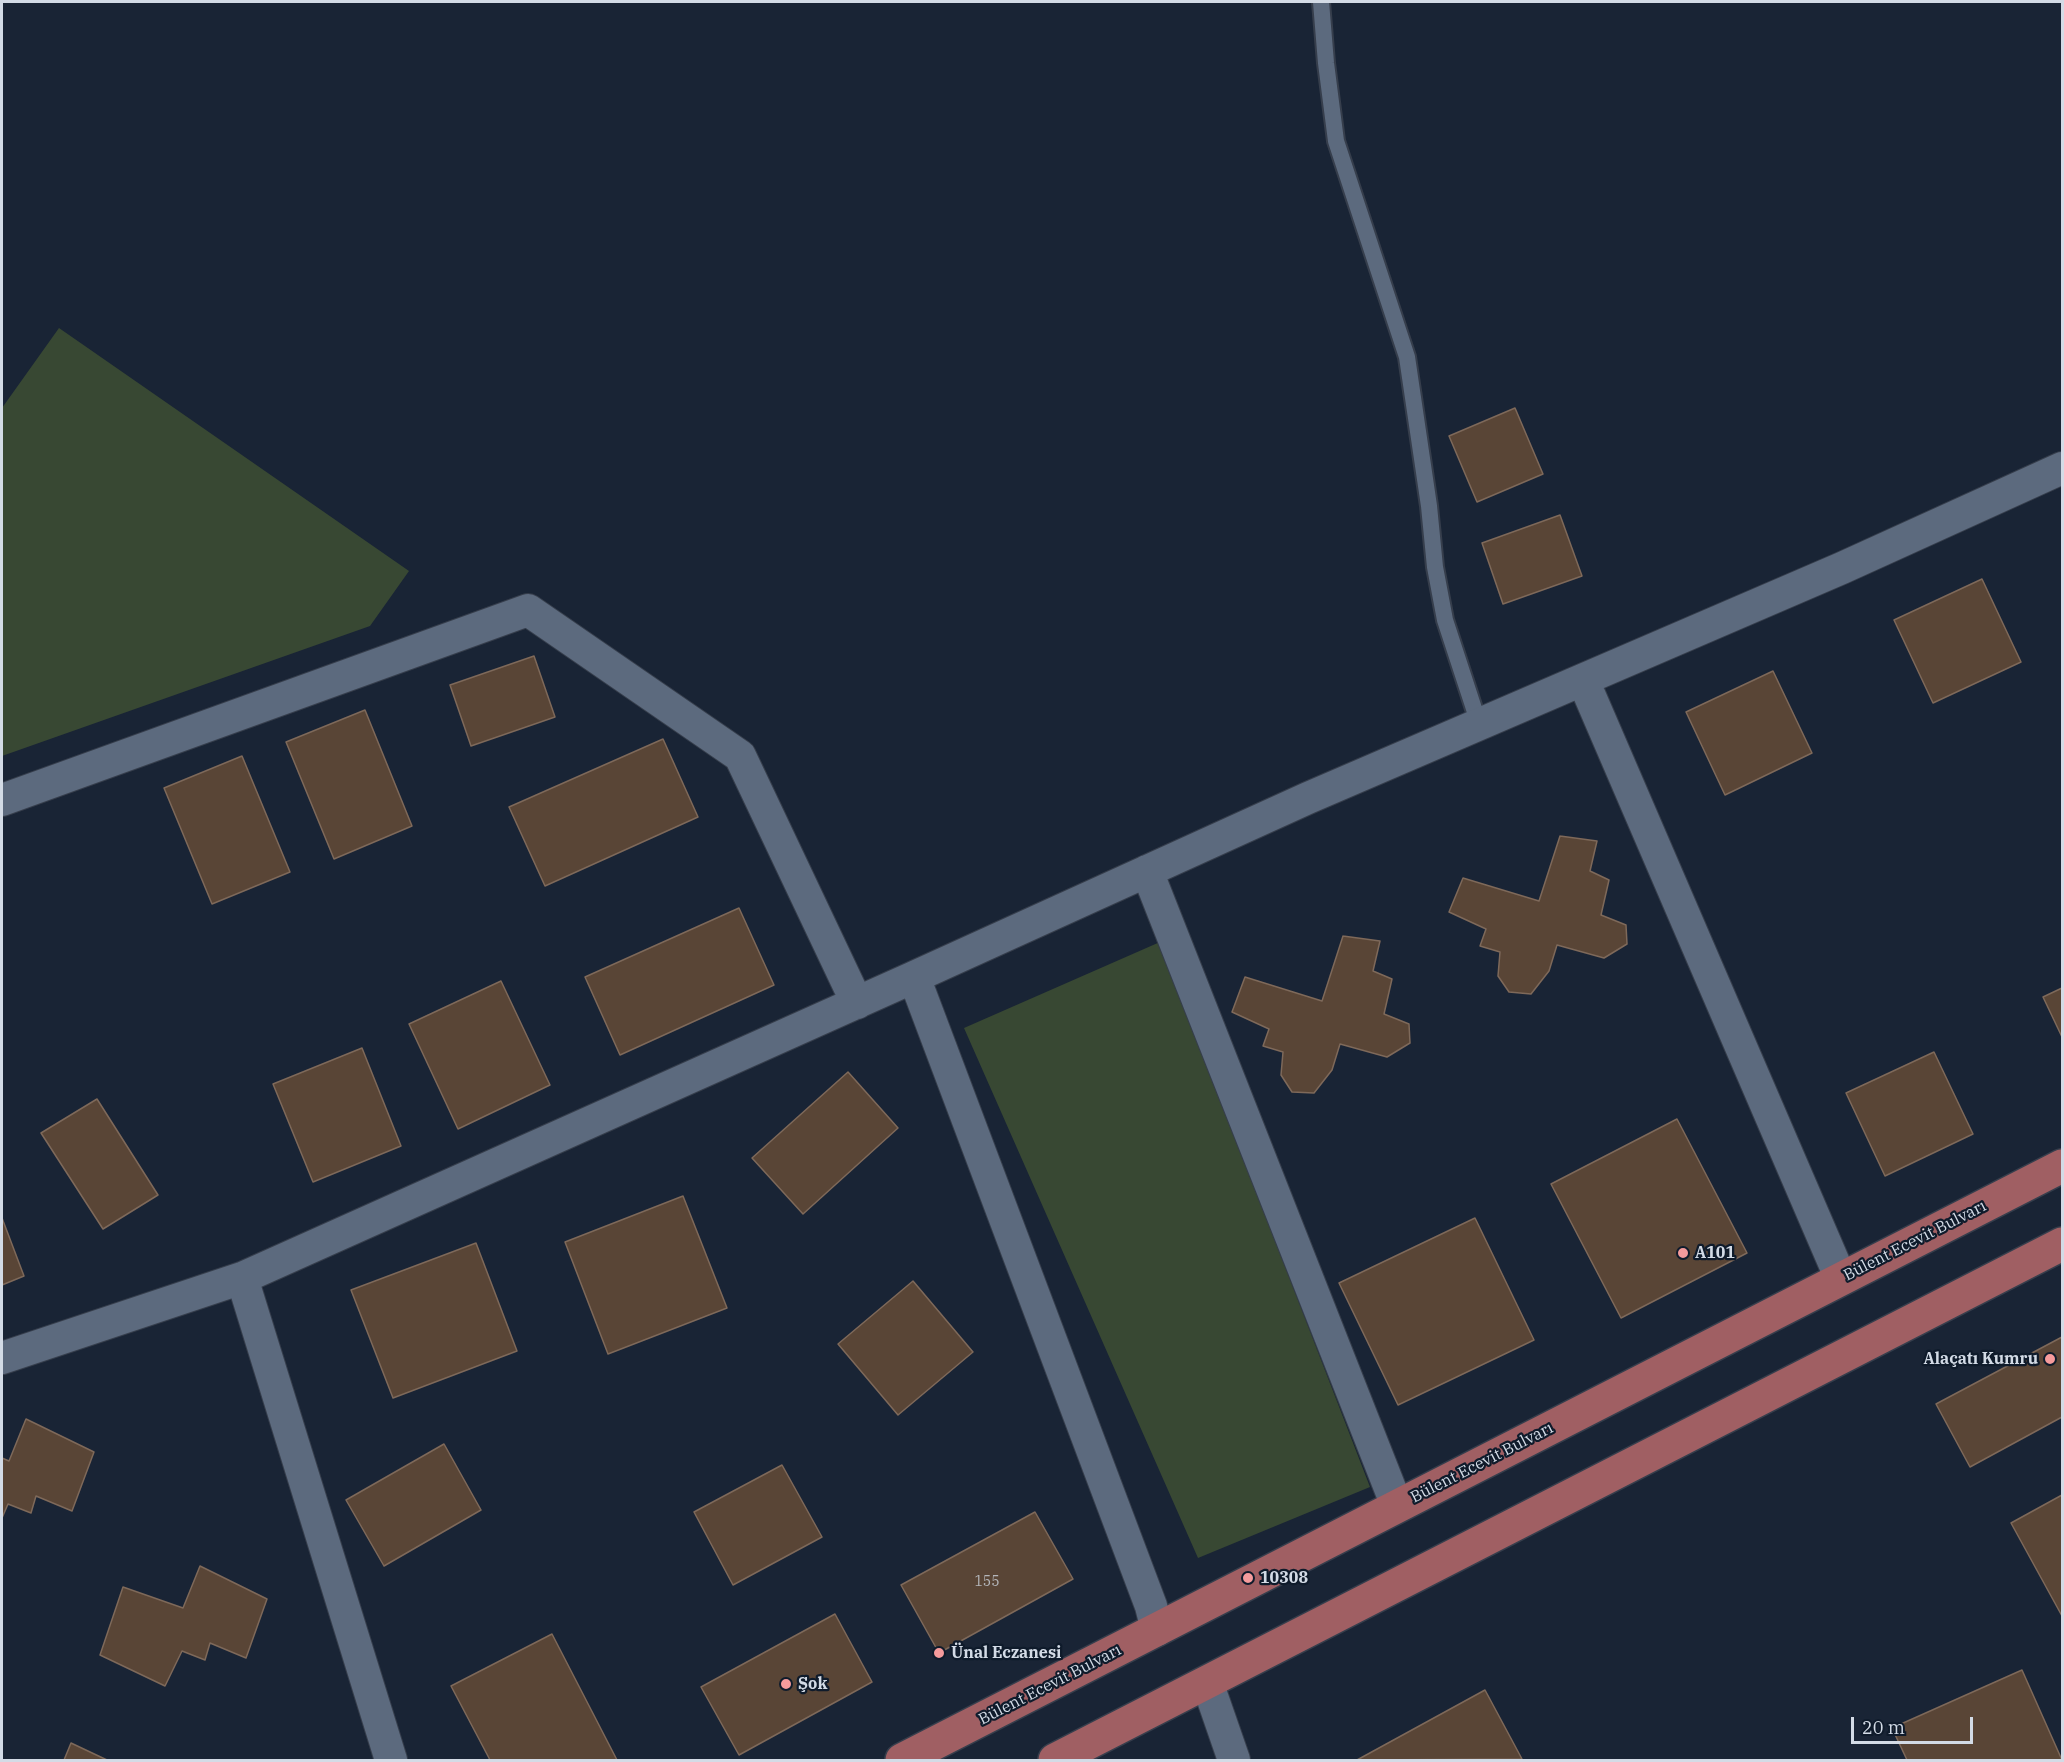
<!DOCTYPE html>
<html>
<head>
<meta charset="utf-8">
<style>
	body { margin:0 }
	#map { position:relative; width:2064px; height:1762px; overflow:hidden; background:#192435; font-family:"IBM Plex Serif",serif }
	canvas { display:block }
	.frame { position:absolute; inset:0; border:3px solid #d3dbe6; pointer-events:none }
	.scale { position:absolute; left:1851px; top:1717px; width:122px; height:27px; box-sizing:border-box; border:3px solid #d3dbe6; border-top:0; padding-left:8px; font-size:18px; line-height:21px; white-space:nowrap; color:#d3dbe6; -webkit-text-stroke:4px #0f1b2b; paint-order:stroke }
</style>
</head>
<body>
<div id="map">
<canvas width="2064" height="1762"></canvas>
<div class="frame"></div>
<div class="scale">20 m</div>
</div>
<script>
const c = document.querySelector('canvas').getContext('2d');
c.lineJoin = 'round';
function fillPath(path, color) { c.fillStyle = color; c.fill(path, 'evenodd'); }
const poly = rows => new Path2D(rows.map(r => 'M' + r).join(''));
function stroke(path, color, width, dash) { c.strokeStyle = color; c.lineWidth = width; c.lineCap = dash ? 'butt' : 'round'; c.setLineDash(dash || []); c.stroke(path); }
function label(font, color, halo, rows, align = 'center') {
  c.font = font + ' "IBM Plex Serif",serif'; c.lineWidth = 4.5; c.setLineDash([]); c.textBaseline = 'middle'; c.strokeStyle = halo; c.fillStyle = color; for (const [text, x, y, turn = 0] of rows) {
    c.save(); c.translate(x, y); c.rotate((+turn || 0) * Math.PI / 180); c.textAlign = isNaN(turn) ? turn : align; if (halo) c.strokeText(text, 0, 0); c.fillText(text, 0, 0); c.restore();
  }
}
fillPath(poly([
	[59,328,409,571,370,626,2,756,2,408],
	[1160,942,1370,1487,1198,1558,964,1028]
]), '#384833');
const building = poly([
	[1515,408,1543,474,1477,502,1449,436,1515,408],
	[1560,515,1582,576,1503,604,1482,543,1560,515],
	[1982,579,2021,662,1933,703,1894,620,1982,579],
	[534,656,555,717,471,746,450,685,534,656],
	[1773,671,1812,753,1725,795,1686,712,1773,671],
	[365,710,412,826,334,859,286,742,365,710],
	[663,739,698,817,545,886,509,807,663,739],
	[242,756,290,872,212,904,164,788,242,756],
	[1560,836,1597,841,1590,871,1609,880,1601,915,1626,925,1627,944,1604,958,1557,945,1549,971,1531,994,1509,992,1498,976,1500,952,1480,946,1486,929,1449,912,1463,878,1539,901,1560,836],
	[739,908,774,985,620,1055,585,977,739,908],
	[1343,936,1380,941,1373,971,1392,979,1384,1014,1409,1024,1410,1043,1387,1057,1340,1044,1332,1070,1314,1093,1292,1092,1281,1075,1283,1052,1263,1046,1269,1029,1232,1012,1245,977,1322,1001,1343,936],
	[501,981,550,1085,458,1129,409,1024,501,981],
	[2062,988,2062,1037,2043,997,2062,988],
	[362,1048,401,1146,313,1182,273,1084,362,1048],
	[1934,1052,1973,1134,1885,1176,1846,1093,1934,1052],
	[848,1072,898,1128,803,1214,752,1158,848,1072],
	[97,1099,158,1195,103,1229,41,1133,97,1099],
	[1677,1119,1747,1253,1621,1318,1551,1184,1677,1119],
	[683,1196,727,1308,608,1354,565,1242,683,1196],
	[2,1218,24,1276,2,1285,2,1218],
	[1475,1218,1534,1340,1398,1405,1339,1283,1475,1218],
	[476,1243,517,1351,393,1398,351,1290,476,1243],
	[913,1281,973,1352,898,1415,838,1344,913,1281],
	[2062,1337,2062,1417,1970,1467,1936,1404,2062,1337],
	[26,1419,94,1452,72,1511,36,1496,31,1513,8,1504,2,1518,2,1458,9,1461,26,1419],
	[444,1444,481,1510,384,1566,346,1500,444,1444],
	[782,1465,822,1537,733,1585,694,1512,782,1465],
	[2062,1495,2062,1616,2011,1523,2062,1495],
	[1035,1512,1073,1579,939,1653,901,1585,1035,1512],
	[200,1566,267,1599,246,1658,210,1643,205,1660,182,1651,165,1686,100,1655,123,1587,183,1608,200,1566],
	[835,1614,872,1682,739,1755,701,1687,835,1614],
	[552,1634,617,1760,490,1760,451,1686,552,1634],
	[2022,1670,2062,1760,1907,1760,1892,1728,2022,1670],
	[1485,1690,1522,1759,1357,1760,1485,1690],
	[71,1743,107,1760,64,1760,71,1743]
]);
fillPath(building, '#594536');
stroke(building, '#7e695a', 1.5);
const lane = poly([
	[1321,2,1326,63,1336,141,1407,357,1429,506,1435,567,1445,620,1479,724]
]);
const street = poly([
	[1583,680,1841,1279],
	[2,800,528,610,740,756,857,1003],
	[1147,871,1397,1506],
	[914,977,1308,798,1842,568,2062,468],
	[242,1278,391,1760],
	[2,1358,242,1278,914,977,1151,1606,1157,1630],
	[1207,1682,1234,1760]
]);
const primary = poly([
	[902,1760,2062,1166],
	[1055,1760,2062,1244]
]);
stroke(lane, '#363e4c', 20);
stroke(street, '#363e4c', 34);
stroke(primary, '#363e4c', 36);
stroke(lane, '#5c6a7e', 16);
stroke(street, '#5c6a7e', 32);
stroke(primary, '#a05f63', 33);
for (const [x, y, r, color] of [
	[1683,1253,6,"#f59b9c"],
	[2050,1359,6,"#f59b9c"],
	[1248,1578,6,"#f59b9c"],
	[939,1653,6,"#f59b9c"],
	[786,1684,6,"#f59b9c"]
]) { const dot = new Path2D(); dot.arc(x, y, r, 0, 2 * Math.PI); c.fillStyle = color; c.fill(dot); stroke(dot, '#0f1b2b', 2); }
label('14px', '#b4b6ba', null, [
	["155",987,1582]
]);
label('16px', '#d3dbe6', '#0f1b2b', [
	["Bülent Ecevit Bulvarı",1915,1241,-27],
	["Bülent Ecevit Bulvarı",1482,1463,-27],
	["Bülent Ecevit Bulvarı",1050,1685,-27]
]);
label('bold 16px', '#d3dbe6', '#0f1b2b', [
	["A101",1695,1253],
	["Alaçatı Kumru",2038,1359,"right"],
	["10308",1260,1578],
	["Ünal Eczanesi",951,1653],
	["Şok",798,1684]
], 'left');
</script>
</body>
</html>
